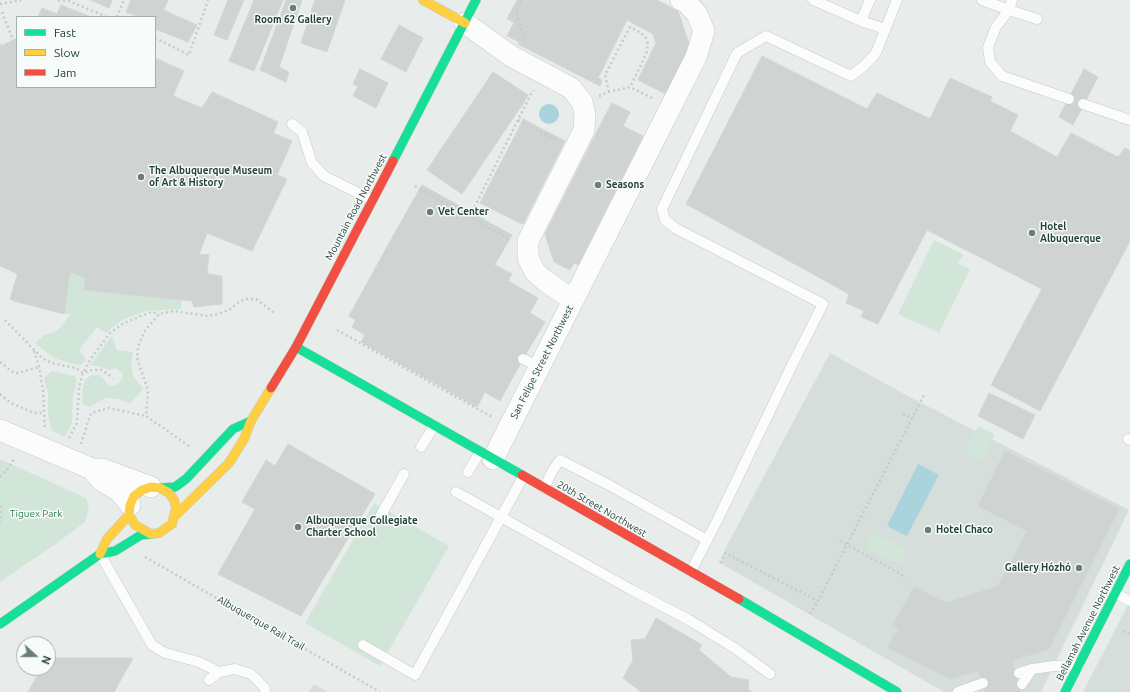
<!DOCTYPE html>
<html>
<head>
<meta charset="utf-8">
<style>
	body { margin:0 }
	#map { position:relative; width:1130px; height:692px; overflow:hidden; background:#e8edeb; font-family:Ubuntu,sans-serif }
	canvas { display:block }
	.legend { position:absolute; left:16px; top:16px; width:140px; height:72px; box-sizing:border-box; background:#f7fbf9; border:1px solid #a3b1ad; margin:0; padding:5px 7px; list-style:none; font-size:12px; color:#24423a }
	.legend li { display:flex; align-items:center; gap:8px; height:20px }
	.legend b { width:20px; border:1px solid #a3b1ad }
	.north { position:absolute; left:16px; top:636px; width:40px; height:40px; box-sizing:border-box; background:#f7fbf9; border:1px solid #a3b1ad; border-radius:50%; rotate:111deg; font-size:11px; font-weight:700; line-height:16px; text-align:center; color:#24423a }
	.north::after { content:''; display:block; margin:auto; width:14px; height:18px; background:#697e78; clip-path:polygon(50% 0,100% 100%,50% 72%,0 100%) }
</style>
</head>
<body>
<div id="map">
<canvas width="1130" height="692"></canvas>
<ul class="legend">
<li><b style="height:5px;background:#16e098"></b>Fast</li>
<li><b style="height:5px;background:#ffcf43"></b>Slow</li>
<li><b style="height:5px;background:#f24e42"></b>Jam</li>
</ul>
<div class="north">N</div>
</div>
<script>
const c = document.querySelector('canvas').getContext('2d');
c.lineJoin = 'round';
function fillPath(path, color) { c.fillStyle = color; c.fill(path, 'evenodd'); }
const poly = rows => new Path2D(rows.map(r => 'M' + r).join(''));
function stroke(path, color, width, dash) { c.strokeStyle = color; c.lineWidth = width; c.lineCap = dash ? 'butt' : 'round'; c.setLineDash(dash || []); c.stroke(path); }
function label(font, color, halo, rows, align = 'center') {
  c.font = font + ' Ubuntu,sans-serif'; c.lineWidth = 3; c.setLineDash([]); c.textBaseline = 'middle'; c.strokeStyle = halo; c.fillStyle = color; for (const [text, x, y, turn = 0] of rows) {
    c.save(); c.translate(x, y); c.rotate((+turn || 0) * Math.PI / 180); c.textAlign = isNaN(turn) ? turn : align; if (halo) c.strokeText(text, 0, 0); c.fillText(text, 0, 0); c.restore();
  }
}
fillPath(poly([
	[830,353,908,396,1129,510,1041,692,944,692,720,563,725,549],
	[1130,601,1130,692,1083,692],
	[314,684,328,692,309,692]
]), '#d6dedb');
fillPath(poly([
	[934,240,964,255,957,263,970,269,939,333,898,314],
	[70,272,86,278,85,290,181,300,181,309,146,311,122,320,106,333,97,327,79,350,86,359,81,365,73,364,54,358,35,343,44,335,55,332,62,326,70,314,64,314],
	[111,337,113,338,117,350,133,352,131,364,133,376,143,389,130,404,118,399,106,398,89,407,82,403,83,385,86,379,92,375,98,375,103,378,107,384,114,386,120,382,123,375,120,371,115,368,109,370,101,367,90,365],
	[51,371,75,376,77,382,73,396,72,423,64,437,51,430,48,415,48,393,44,379],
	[978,426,995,434,983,461,965,452],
	[0,459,86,498,89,508,85,522,57,543,0,582],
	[374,503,449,546,380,666,305,623],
	[873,533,908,550,900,565,865,548]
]), '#d1e6d8');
fillPath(poly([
	'539 114a10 10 0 1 1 20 0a10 10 0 1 1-20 0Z',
	[918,464,939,475,907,536,887,526]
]), '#a9d4db');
const building = poly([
	[91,0,112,0,109,8,91,0],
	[131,0,147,0,140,17,126,12,131,0],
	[147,0,168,0,155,29,155,17,140,17,147,0],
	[228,0,244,0,227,40,214,35,228,0],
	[254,0,283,0,254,71,229,61,254,0],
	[286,0,302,0,279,67,289,72,286,82,260,70,286,0],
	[315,0,345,0,327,52,301,43,315,0],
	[517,0,525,0,518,13,529,43,602,80,600,86,518,44,519,42,507,36,514,22,507,19,517,0],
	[525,0,657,0,678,11,690,47,666,94,638,80,656,43,653,34,627,20,598,78,529,43,518,13,525,0],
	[61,5,91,17,38,17,42,8,57,14,61,5],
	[163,10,197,25,188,42,155,29,163,10],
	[399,25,423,38,406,72,381,59,399,25],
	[17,38,17,87,155,87,155,58,184,71,173,96,202,108,212,92,278,122,259,167,287,179,252,251,207,233,199,255,209,254,207,274,222,276,222,304,194,307,192,301,84,290,86,278,70,272,64,314,14,301,10,299,25,250,3,240,0,244,0,161,1,160,0,157,0,43,1,46,17,38],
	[762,56,867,109,877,93,930,119,950,78,992,97,990,101,1018,115,1010,131,1057,157,1071,133,1118,157,1125,148,1130,151,1130,241,1040,411,991,385,1042,289,927,230,878,324,861,317,864,311,846,303,849,294,686,204,762,56],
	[360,69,388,83,376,108,353,96,358,86,353,84,360,69],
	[1084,69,1098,77,1073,125,1059,117,1084,69],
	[493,72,528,95,524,102,489,78,493,72],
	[489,78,524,102,462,194,427,170,489,78],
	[612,103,630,112,623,126,643,136,578,265,574,263,570,270,560,265,563,259,560,257,552,234,611,119,605,116,612,103],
	[605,116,611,119,552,234,560,257,563,259,560,265,554,262,545,234,605,116],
	[523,119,565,141,523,224,516,221,555,144,520,126,523,119],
	[520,126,555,144,516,221,480,203,520,126],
	[273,133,292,141,277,175,259,167,273,133],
	[422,185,512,235,508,242,418,192,422,185],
	[418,192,508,242,491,271,422,232,414,247,393,236,418,192],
	[422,232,491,271,495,265,512,274,508,281,538,298,530,313,545,322,523,359,500,401,485,392,477,407,361,342,365,335,352,327,356,320,349,316,393,236,414,247,422,232],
	[3,240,25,250,18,274,0,266,0,244,3,240],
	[989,393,1035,415,1023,439,978,416,989,393],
	[288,444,375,494,301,616,218,574,255,509,242,502,266,460,275,466,288,444],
	[1005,451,1119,509,1049,649,950,679,888,648,894,633,897,635,899,628,893,625,914,587,946,603,998,586,1027,531,978,506,1005,451],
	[656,618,702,645,699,650,731,677,749,680,748,689,752,692,641,692,623,678,633,660,631,640,645,639,656,618],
	[48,658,133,658,114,692,28,692,42,668,48,668,48,658],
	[1012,661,1021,692,985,692,978,671,1012,661]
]);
fillPath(building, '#cfd4d2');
stroke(building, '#d1d6d4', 1);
const lane = poly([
	[813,0,861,21,885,29],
	[982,0,1009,10,996,27,988,47,990,62,1002,76,1069,99],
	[1012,0,1009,10,1037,19],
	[861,21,870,0],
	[1083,104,1130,120],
	[292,124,302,132,312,163,324,176,372,200],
	[523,359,540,367],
	[1128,439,1130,440],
	[421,447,434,426],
	[468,472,480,452],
	[544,488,553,470,560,460,609,485,707,540],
	[456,492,630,589,689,620,736,649,770,674],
	[381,515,404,474],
	[100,554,152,645,165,653,199,662,219,672],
	[691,571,718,519,792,365,823,304,675,228,665,220,662,209,737,53,766,36,851,76,865,65,876,53,897,0],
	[1115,593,1130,601],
	[363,645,415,675,523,477],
	[1019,673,1032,669,1054,666,1079,665],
	[209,680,219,672,235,669,251,674,265,688,265,692],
	[1022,684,1032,669],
	[958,692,983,683]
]);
const street = poly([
	[465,23,511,56,571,88,582,102,585,114,584,130,528,241,528,258,535,272,544,280,573,300],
	[0,430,92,469,101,480,119,491,126,499,130,505],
	[493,459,696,57,704,31,697,14,686,2,681,0],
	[95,469,102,469,151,487]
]);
const fast = poly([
	[393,161,476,0],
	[296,347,522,475],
	[160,488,175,487,186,479,233,429,251,421],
	[739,599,897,692],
	[0,624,100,554,115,551,141,535,151,534],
	[1065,692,1130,564]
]);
const slow = poly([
	[423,0,465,23],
	[151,487,160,488,169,493,174,500,176,508,172,524,159,533,151,534,135,525,129,515,130,505,134,496,142,490,151,487],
	[175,516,229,463,244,439,251,421,271,388],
	[100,554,107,539,129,515]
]);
const jam = poly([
	[271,388,296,347,393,161],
	[522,475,739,599]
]);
stroke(lane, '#c5cac8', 11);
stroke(street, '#c5cac8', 22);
stroke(fast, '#c3cbc8', 10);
stroke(slow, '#c3cbc8', 10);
stroke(jam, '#c3cbc8', 10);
stroke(poly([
	[58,0,69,1,107,17],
	[522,0,516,13,525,41],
	[0,4,22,0],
	[2,12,13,40],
	[117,17,124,0],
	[155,38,189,55,208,0],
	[609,92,605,75,630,27,641,33,646,38,648,44,647,51,642,63,630,87],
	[599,96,609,92,630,87,654,99],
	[518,120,556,140],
	[415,186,509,239],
	[470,216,533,90],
	[5,320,42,358,52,363,76,368,83,373,92,370,102,370,113,378],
	[337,330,492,417],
	[34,351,39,367,43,390,45,429],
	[0,362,14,373,18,373,39,367],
	[0,394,11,403,34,413,44,413],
	[903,414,913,418],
	[69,438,77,423,79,387,83,373,90,360,110,333,124,323,151,312,159,314],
	[81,444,91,413,109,408,146,416],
	[189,446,146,416,148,391,137,358,138,347,144,332,159,314,174,311,208,316,218,314,229,310,239,302,245,299,256,299,274,313],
	[0,477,7,470,14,459],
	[0,506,1,511,0,522],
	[840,541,906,577],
	[145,557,380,692],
	[720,563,725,553,818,601,924,395],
	[810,614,818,601],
	[1123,631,1130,634]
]), '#c3ccca', 2.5, [2, 3]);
stroke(lane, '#fcfcfc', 10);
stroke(street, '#fcfcfc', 21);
stroke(fast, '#16e098', 9);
stroke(slow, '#ffcf43', 9);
stroke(jam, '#f24e42', 9);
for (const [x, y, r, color] of [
	[293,8,4,"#697e78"],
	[141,177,4,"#697e78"],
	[598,185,4,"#697e78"],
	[430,212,4,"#697e78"],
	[1032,233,4,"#697e78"],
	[298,527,4,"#697e78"],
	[928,530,4,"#697e78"],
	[1079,568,4,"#697e78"]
]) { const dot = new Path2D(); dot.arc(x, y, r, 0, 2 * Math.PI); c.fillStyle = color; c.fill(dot); stroke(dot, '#f7fbf9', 1.5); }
label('bold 10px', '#24423a', '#f7fbf9', [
	["Room 62 Gallery",293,20,"center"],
	["The Albuquerque Museum",149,171],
	["of Art & History",149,183],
	["Seasons",606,185],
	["Vet Center",438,212],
	["Hotel",1040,227],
	["Albuquerque",1040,239],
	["Albuquerque Collegiate",306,521],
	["Charter School",306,533],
	["Hotel Chaco",936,530],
	["Gallery Hózhó",1071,568,"right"]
], 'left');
label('10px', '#24423a', '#f7fbf9', [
	["Mountain Road Northwest",356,207,-62],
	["San Felipe Street Northwest",542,362,-63],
	["20th Street Northwest",602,509,30],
	["Albuquerque Rail Trail",261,623,30],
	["Bellamah Avenue Northwest",1088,623,-63]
]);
label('10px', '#2d7a4b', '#f7fbf9', [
	["Tiguex Park",36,514]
]);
</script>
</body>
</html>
